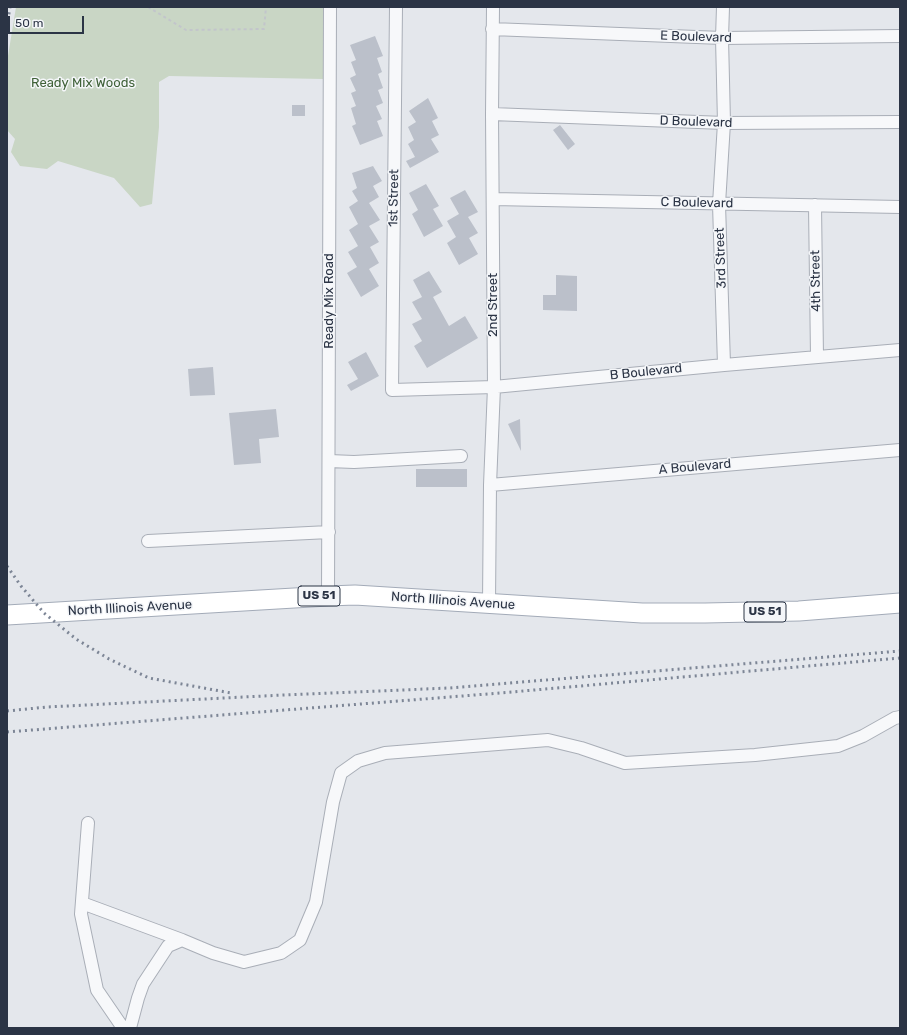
<!DOCTYPE html>
<html>
<head>
<meta charset="utf-8">
<style>
	body { margin:0 }
	#map { position:relative; width:907px; height:1035px; overflow:hidden; background:#e4e7ec; font-family:Rubik,sans-serif }
	canvas { display:block }
	.frame { position:absolute; inset:0; border:8px solid #2b3445; pointer-events:none }
	.scale { position:absolute; left:8px; top:16px; width:76px; height:18px; box-sizing:border-box; border:2px solid #2b3445; border-top:0; padding-left:5px; font-size:12px; line-height:14px; white-space:nowrap; color:#2b3445; -webkit-text-stroke:3px #f4f6f9; paint-order:stroke }
</style>
</head>
<body>
<div id="map">
<canvas width="907" height="1035"></canvas>
<div class="frame"></div>
<div class="scale">50 m</div>
</div>
<script>
const c = document.querySelector('canvas').getContext('2d');
c.lineJoin = 'round';
function fillPath(path, color) { c.fillStyle = color; c.fill(path, 'evenodd'); }
const poly = rows => new Path2D(rows.map(r => 'M' + r).join(''));
function stroke(path, color, width, dash) { c.strokeStyle = color; c.lineWidth = width; c.lineCap = dash ? 'butt' : 'round'; c.setLineDash(dash || []); c.stroke(path); }
function label(font, color, halo, rows, align = 'center') {
  c.font = font + ' Rubik,sans-serif'; c.lineWidth = 3; c.setLineDash([]); c.textBaseline = 'middle'; c.strokeStyle = halo; c.fillStyle = color; for (const [text, x, y, turn = 0] of rows) {
    c.save(); c.translate(x, y); c.rotate((+turn || 0) * Math.PI / 180); c.textAlign = isNaN(turn) ? turn : align; if (halo) c.strokeText(text, 0, 0); c.fillText(text, 0, 0); c.restore();
  }
}
fillPath(poly([
	[16,7,323,7,323,79,169,76,159,82,159,127,152,204,140,207,114,178,58,161,47,169,20,166,11,152,15,139,7,130,7,62]
]), '#c9d6c5');
fillPath(poly([
	[375,36,383,56,377,58,382,72,378,74,383,88,378,90,383,103,376,106,382,119,377,121,383,136,360,145,352,126,356,124,351,108,356,106,351,93,356,91,350,78,356,75,351,62,356,60,350,45],
	[428,98,438,118,432,121,439,135,431,139,439,152,410,168,406,161,415,157,408,144,414,140,408,127,416,122,409,111],
	[292,105,305,105,305,116,292,116],
	[560,125,575,144,568,150,553,130],
	[373,166,382,181,373,186,379,197,369,203,380,220,369,226,379,242,370,247,379,263,369,269,379,286,361,297,347,273,357,267,348,252,358,246,349,230,358,224,349,207,358,201,352,191,357,188,352,173],
	[426,184,439,206,433,209,443,226,424,237,412,214,418,210,409,193],
	[465,190,478,212,468,217,478,233,469,238,478,254,459,265,447,243,456,237,447,221,459,214,450,198],
	[429,271,442,292,433,297,449,326,465,316,478,338,427,368,414,346,422,341,412,324,422,319,412,302,422,297,413,280],
	[556,275,577,276,577,311,543,310,543,295,556,295],
	[366,352,379,376,351,391,347,385,358,379,348,362],
	[213,367,215,395,190,396,188,369],
	[276,409,279,437,259,439,261,463,234,465,229,413],
	[520,419,521,451,508,424],
	[416,469,467,469,467,487,416,487]
]), '#bbc0ca');
const street = poly([
	[396,7,392,390,494,387,724,365,900,350],
	[723,7,722,38,724,123,719,204,724,365],
	[492,29,722,38,900,36],
	[492,114,724,123,900,122],
	[493,199,900,207],
	[815,205,817,357],
	[329,461,354,462,461,456],
	[490,485,900,450],
	[148,541,329,532],
	[328,596,330,7],
	[489,603,490,485,494,387,492,114,493,7],
	[88,823,81,914,97,990,123,1028],
	[82,903,182,940],
	[130,1028,138,998,143,984,168,946,182,940,213,953,244,962,281,953,300,940,316,902,333,802,341,773,358,761,385,753,548,740,581,748,625,763,755,755,838,746,863,736,895,718,900,717]
]);
const primary = poly([
	[7,615,328,596,355,595,642,613,705,613,799,611,900,603]
]);
stroke(street, '#a9aeb7', 14);
stroke(primary, '#a3abb8', 21);
stroke(poly([
	[148,7,186,30,264,29,266,7]
]), '#c2c5cb', 2, [3, 3]);
stroke(street, '#f7f8fa', 12);
stroke(primary, '#fff', 19);
stroke(poly([
	[7,26,10,7],
	[7,566,21,586,44,613,76,639,109,659,149,678,231,693],
	[7,711,47,707,283,695,449,688,900,651],
	[7,732,500,693,900,658]
]), '#7d8696', 3, [2, 4]);
for (const [x, y, w] of [
	[319,596,42],
	[765,612,42]
]) { const box = new Path2D(); box.roundRect(x - w / 2, y - 10, w, 20, 3); c.fillStyle = '#f4f6f9'; c.fill(box); stroke(box, '#2b3445', 1); }
label('bold 12px', '#2b3445', null, [
	["US 51",319,596],
	["US 51",765,612]
]);
label('13px', '#2b3445', '#f4f6f9', [
	["E Boulevard",696,37,2],
	["D Boulevard",696,122,2],
	["1st Street",394,198,-89],
	["C Boulevard",697,203,1],
	["3rd Street",721,258,-92],
	["4th Street",816,281,-91],
	["Ready Mix Road",329,301,-90],
	["2nd Street",493,305,-90],
	["B Boulevard",646,372,-6],
	["A Boulevard",695,467,-5],
	["North Illinois Avenue",453,601,4],
	["North Illinois Avenue",130,608,-3]
]);
label('13px', '#3f6138', '#f4f6f9', [
	["Ready Mix Woods",83,83]
]);
</script>
</body>
</html>
